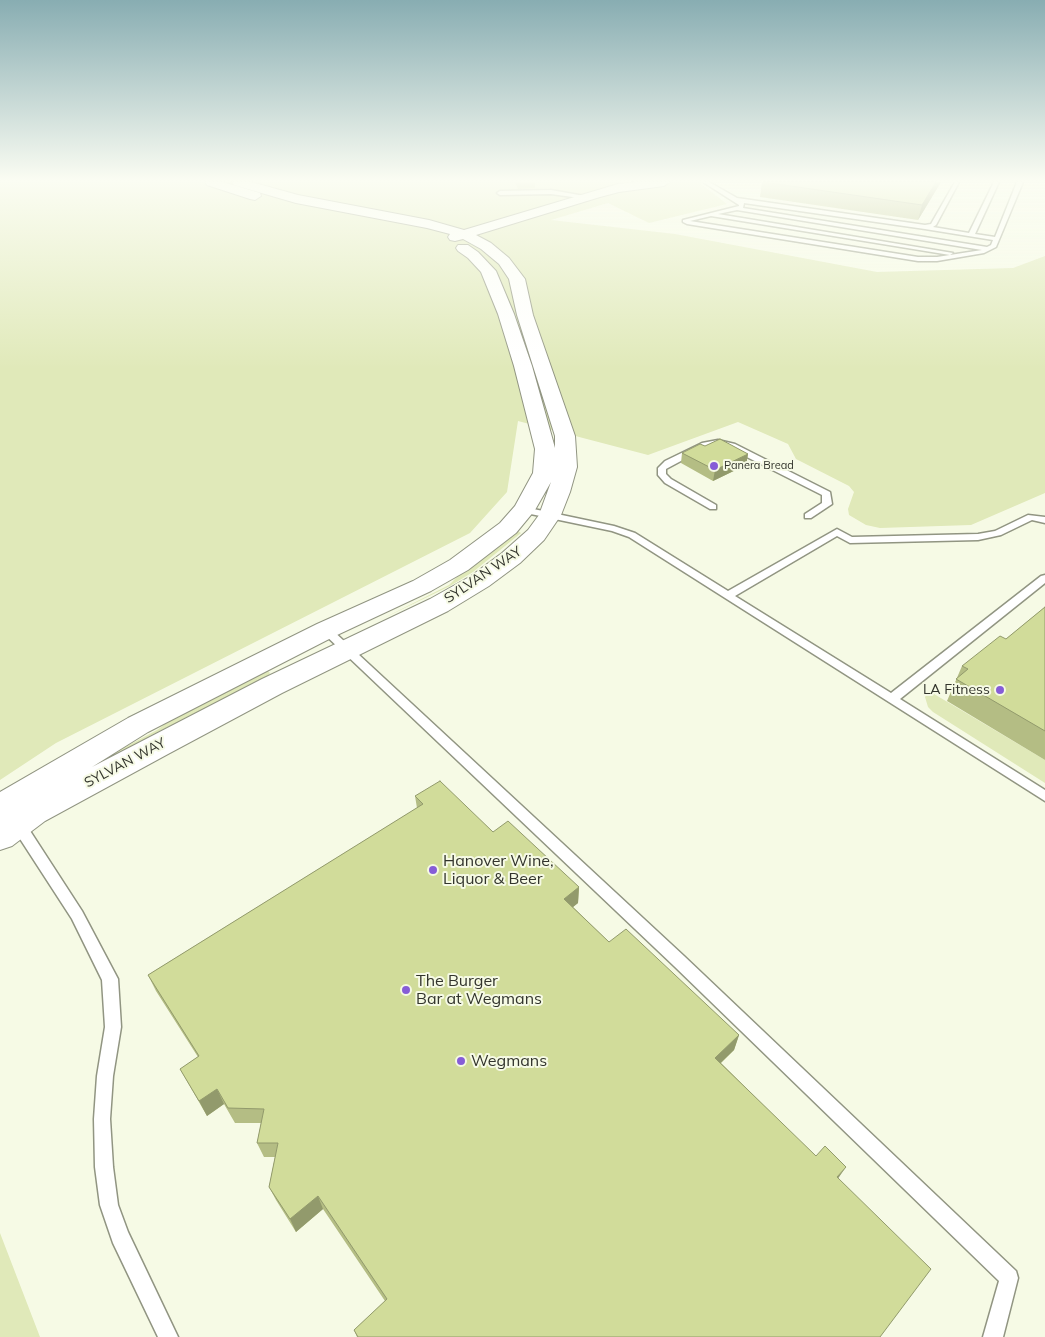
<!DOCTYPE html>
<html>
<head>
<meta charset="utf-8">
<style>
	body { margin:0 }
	canvas { display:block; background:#f6fae5 }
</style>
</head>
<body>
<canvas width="1045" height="1337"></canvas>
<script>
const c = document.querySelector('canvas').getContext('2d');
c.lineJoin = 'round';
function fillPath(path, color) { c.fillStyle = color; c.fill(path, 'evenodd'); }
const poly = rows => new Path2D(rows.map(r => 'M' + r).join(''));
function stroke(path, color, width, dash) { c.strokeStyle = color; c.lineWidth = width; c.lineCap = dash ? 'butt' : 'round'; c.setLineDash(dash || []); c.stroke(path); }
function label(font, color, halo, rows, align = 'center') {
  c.font = font + ' Mulish,sans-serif'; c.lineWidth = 4; c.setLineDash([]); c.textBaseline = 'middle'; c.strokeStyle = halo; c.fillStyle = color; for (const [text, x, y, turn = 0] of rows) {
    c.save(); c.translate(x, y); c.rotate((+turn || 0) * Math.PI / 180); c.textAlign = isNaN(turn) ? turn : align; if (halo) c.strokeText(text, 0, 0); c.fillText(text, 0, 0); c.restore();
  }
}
fillPath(poly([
	[0,182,705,182,701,184,727,204,649,223,608,203,551,220,675,234,877,272,1013,268,1045,256,1045,493,971,525,880,528,866,525,849,515,848,509,854,492,849,486,796,459,788,444,738,422,648,455,518,421,507,492,470,533,56,743,0,780],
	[518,531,521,533,473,572,450,586,380,620,449,585,471,563],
	[266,669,270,673,268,676,150,736,72,779,114,753,157,730,179,714],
	[929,691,1045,760,1045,783,933,712,928,707,925,697],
	[0,1233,40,1337,0,1337]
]), '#e0e9b9');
const service = poly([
	[703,182,709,182,737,198,925,225,931,224,955,182,959,182,936,225,933,227,969,233,994,182,999,182,975,234,995,237,1017,182,1023,182,996,247,984,253,937,261,918,261,687,224,683,222,683,220,739,206,739,205,703,182],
	[744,203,925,229,993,240,991,245,987,247,743,208,744,203],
	[737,210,982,250,937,257,918,257,690,221,711,216,950,255,953,253,718,214,737,210],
	[551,190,590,197,587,199,551,194,500,195,497,193,500,191,551,190],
	[718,440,735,444,830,492,832,504,811,518,805,518,805,514,822,503,822,495,729,448,718,446,707,447,666,469,666,474,671,479,716,505,716,509,710,509,665,483,658,475,658,468,665,461,702,443,718,440],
	[524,507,614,526,635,533,728,591,837,529,852,537,978,534,995,531,1028,515,1045,517,1045,523,1032,520,1001,535,978,540,850,543,837,536,735,596,891,693,1041,576,1045,575,1045,583,900,699,1045,790,1045,801,629,537,612,531,521,512,519,510,524,507],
	[326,626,330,628,684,956,1016,1271,1018,1278,1003,1337,983,1337,999,1281,674,966,322,632,321,630,326,626],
	[18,819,23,820,82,911,118,979,121,1027,113,1076,110,1119,113,1167,118,1205,128,1232,178,1337,158,1337,113,1243,100,1205,95,1167,94,1119,97,1076,105,1027,102,980,72,919,13,828,11,824,13,820,18,819]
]);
const tertiary = poly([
	[205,182,223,182,260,193,261,196,255,200,250,199,207,185,205,182],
	[232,182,251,182,298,195,429,220,464,230,618,184,636,182,670,182,664,186,619,192,600,197,476,235,491,243,509,258,525,279,533,315,575,436,577,467,570,492,561,515,544,540,520,563,489,586,448,611,282,693,168,754,45,821,12,846,0,850,0,792,128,718,317,624,413,581,450,560,500,523,515,506,533,473,535,449,514,366,498,314,481,272,468,258,458,251,456,248,458,245,468,245,478,252,496,271,514,314,532,366,555,448,555,436,517,315,509,279,499,264,481,249,463,239,455,241,450,240,448,237,450,234,427,228,296,203,234,185,232,182],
	[551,482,539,515,528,530,502,553,471,576,430,599,262,679,92,767,148,732,335,636,431,591,468,570,516,533,535,510,551,482]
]);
stroke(service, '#919582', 3);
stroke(tertiary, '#919582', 2);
fillPath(service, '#fff');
fillPath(tertiary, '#fff');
fillPath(poly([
	[515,182,535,182,535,188,518,189],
	[762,182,941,182,918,220,760,197],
	[705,446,748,454,746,465,713,481,681,463,682,453],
	[1045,607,1045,760,947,701,962,666,1006,639],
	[415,796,493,832,579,887,578,903,573,907,609,942,739,1035,734,1050,721,1063,838,1179,880,1337,357,1337,354,1330,385,1301,323,1209,296,1232,276,1200,269,1187,275,1157,264,1157,257,1143,261,1123,235,1123,224,1104,207,1116,180,1069,198,1057,156,991,148,975,417,808]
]), '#b4bd84');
fillPath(poly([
	[936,182,941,182,918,220,922,205],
	[748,454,746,465,713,481,715,470],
	[579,887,578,903,563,915,564,899],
	[739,1035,734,1050,710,1073,715,1058],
	[217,1089,224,1104,207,1116,199,1101],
	[846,1167,837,1180,837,1177],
	[318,1196,323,1209,296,1232,290,1219]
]), '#929a6c');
const building = poly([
	[763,182,936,182,922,205,763,182],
	[720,439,748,454,715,470,682,453,700,444,705,446,720,439],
	[1045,607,1045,731,956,679,968,669,962,666,1000,636,1006,639,1045,607],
	[440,781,493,832,508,821,579,887,564,899,609,942,626,929,739,1035,715,1058,816,1156,825,1146,846,1167,837,1177,931,1269,880,1337,358,1337,354,1330,387,1299,318,1196,290,1219,269,1187,278,1143,257,1143,264,1109,228,1108,217,1089,199,1101,180,1069,199,1056,148,975,423,804,415,796,440,781]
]);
fillPath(building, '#d1dc9a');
stroke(building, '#929a6c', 1);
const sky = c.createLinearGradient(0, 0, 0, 369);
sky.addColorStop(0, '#88adb2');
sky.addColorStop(0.49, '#fbfdf3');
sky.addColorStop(1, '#fbfdf300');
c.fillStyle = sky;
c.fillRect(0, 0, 1045, 369);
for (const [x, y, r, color] of [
	[714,466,5,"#865dd7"],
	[1000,690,5,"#865dd7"],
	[433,870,5,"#865dd7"],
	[406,990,5,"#865dd7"],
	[461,1061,5,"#865dd7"]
]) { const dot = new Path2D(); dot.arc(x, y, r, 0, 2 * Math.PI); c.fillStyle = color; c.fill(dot); stroke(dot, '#f6fae5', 2); }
label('11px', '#32342c', '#f6fae5', [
	["Panera Bread",724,466]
], 'left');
label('14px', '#32342c', '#f6fae5', [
	["SYLVAN WAY",483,575,-34],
	["SYLVAN WAY",125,763,-28]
]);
label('14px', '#32342c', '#f6fae5', [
	["LA Fitness",990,690]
], 'right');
label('16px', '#32342c', '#f6fae5', [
	["Hanover Wine,",443,861],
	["Liquor & Beer",443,879],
	["The Burger",416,981],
	["Bar at Wegmans",416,999],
	["Wegmans",471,1061]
], 'left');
</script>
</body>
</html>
